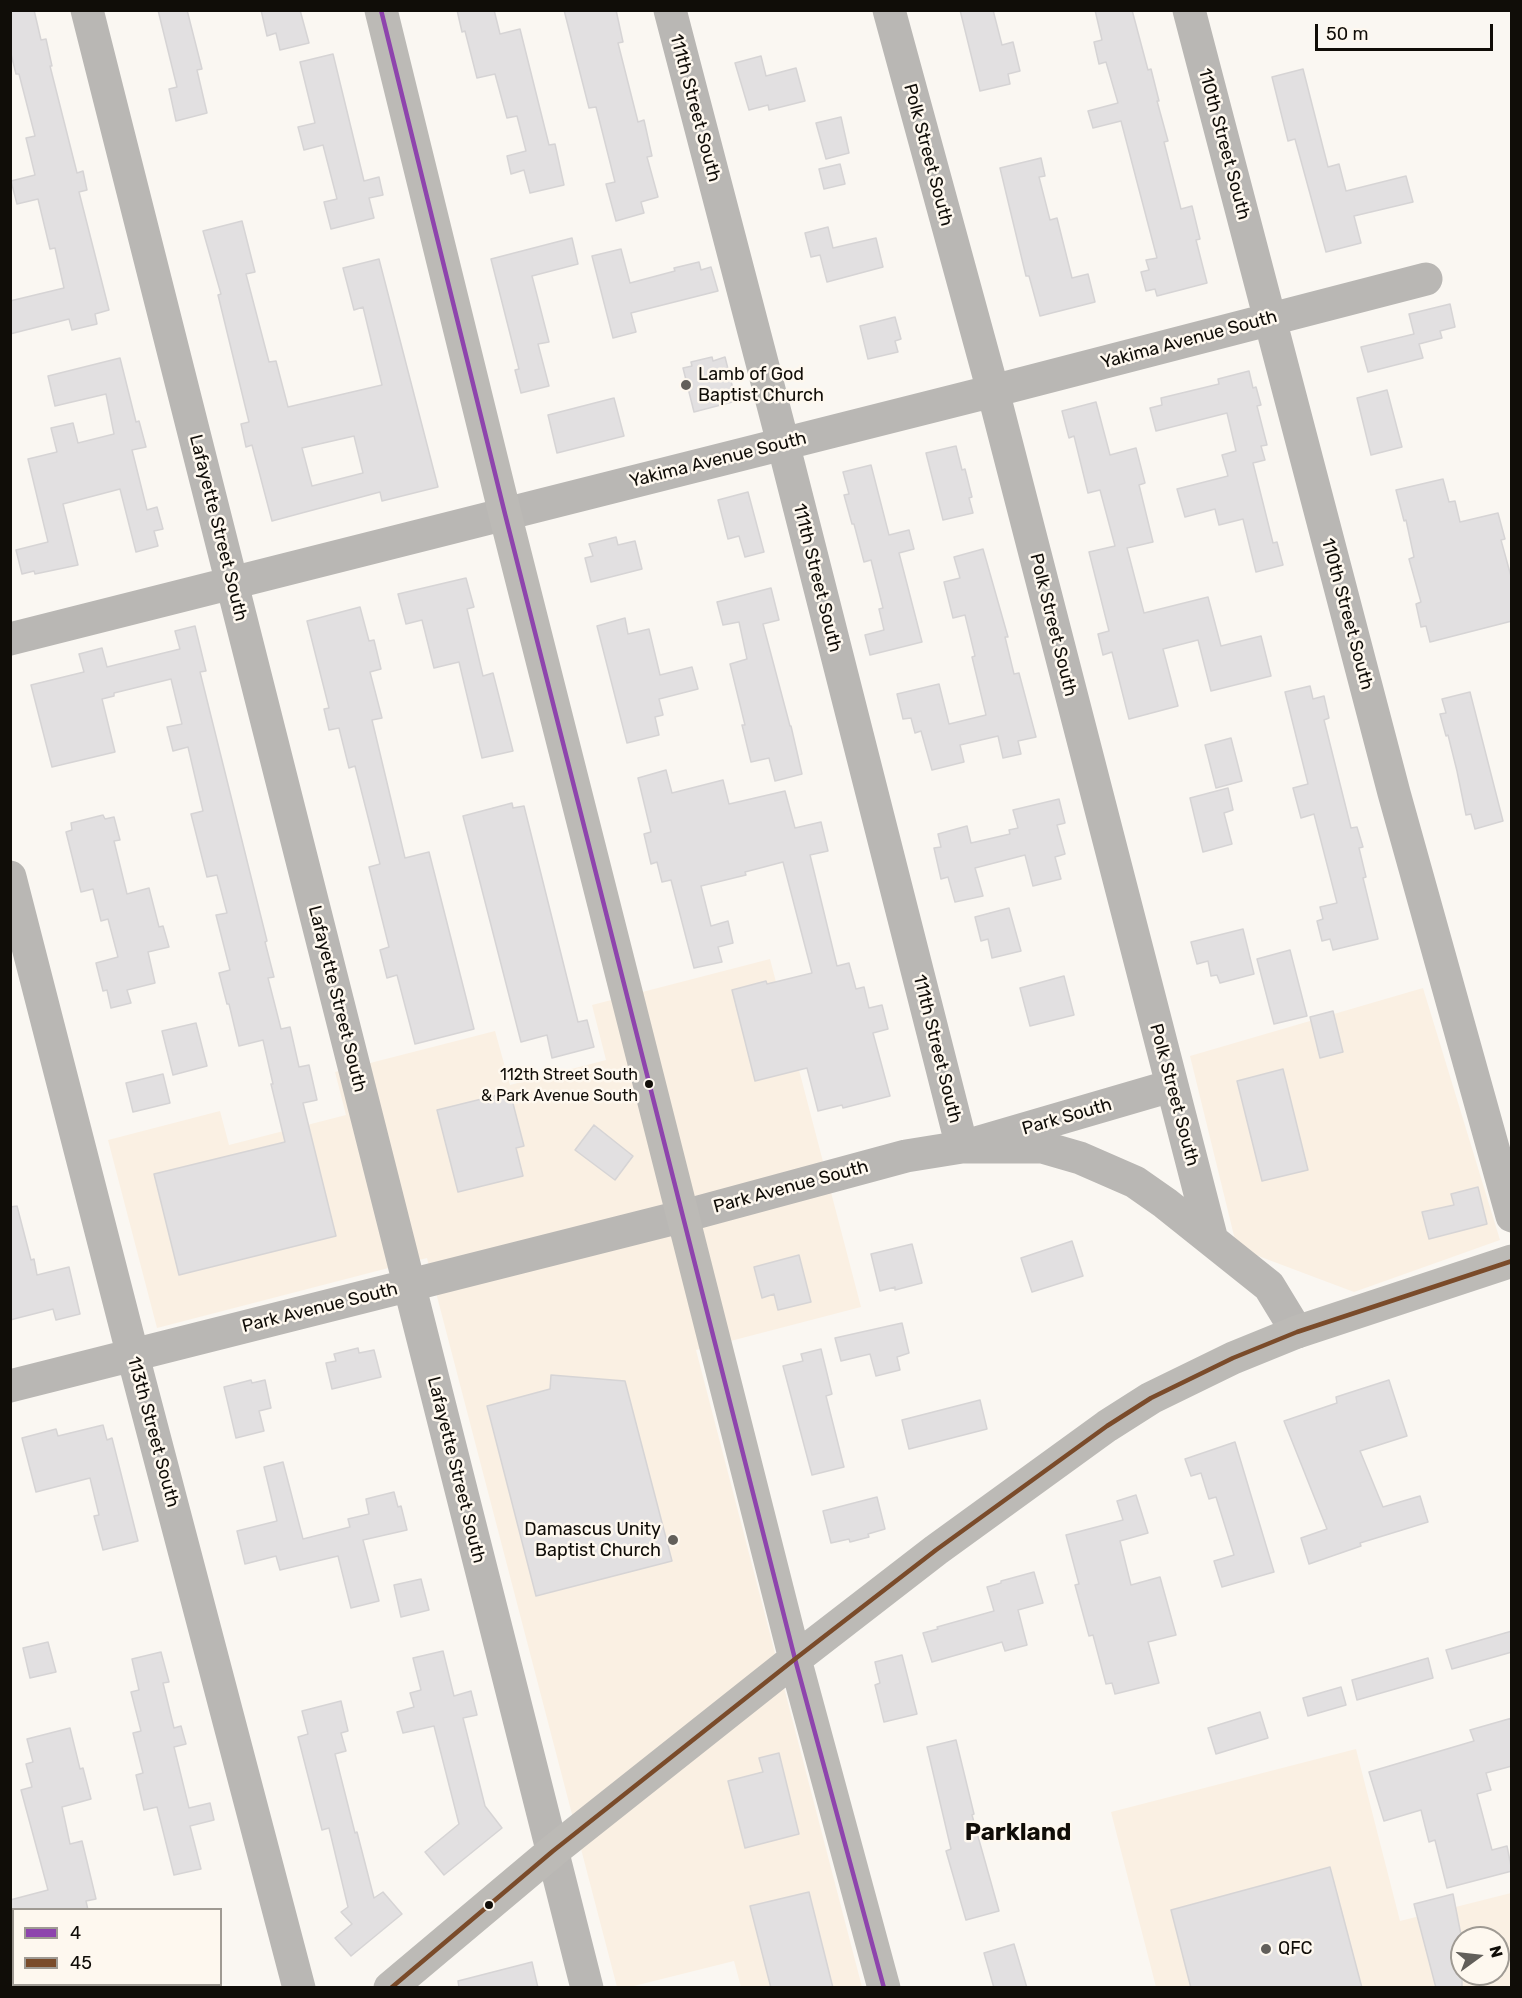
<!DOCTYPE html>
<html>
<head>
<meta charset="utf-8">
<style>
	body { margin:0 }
	#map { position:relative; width:1522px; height:1998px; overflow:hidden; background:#faf7f2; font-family:Rubik,sans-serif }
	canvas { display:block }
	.frame { position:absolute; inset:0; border:12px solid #100d08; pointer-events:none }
	.legend { position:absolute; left:12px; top:1908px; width:210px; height:78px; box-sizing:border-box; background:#fef8ef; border:2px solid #9f9a93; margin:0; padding:8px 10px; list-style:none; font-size:18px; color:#100d08 }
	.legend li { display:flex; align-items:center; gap:12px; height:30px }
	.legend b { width:30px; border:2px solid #9f9a93 }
	.north { position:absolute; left:1450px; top:1926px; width:60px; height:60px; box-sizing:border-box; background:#fef8ef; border:2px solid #9f9a93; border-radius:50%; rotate:75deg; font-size:16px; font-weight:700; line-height:24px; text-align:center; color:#100d08 }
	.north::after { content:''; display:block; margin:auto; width:21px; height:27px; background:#625f5a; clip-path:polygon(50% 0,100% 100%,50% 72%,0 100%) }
	.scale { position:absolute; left:1315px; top:24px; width:178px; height:27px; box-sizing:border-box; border:3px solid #100d08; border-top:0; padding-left:8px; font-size:18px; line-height:21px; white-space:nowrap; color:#100d08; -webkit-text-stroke:4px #fef8ef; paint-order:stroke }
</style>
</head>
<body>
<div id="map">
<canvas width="1522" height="1998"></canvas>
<div class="frame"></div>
<ul class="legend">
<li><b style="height:8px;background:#8e44ad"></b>4</li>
<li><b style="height:8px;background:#7a4b2a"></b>45</li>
</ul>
<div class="north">N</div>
<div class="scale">50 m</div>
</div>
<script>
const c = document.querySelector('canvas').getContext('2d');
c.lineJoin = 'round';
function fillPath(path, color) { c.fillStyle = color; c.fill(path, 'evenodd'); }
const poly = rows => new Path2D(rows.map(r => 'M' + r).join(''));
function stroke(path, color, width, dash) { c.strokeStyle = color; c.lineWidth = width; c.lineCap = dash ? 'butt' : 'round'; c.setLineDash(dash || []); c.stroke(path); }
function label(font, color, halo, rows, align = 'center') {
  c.font = font + ' Rubik,sans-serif'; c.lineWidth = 5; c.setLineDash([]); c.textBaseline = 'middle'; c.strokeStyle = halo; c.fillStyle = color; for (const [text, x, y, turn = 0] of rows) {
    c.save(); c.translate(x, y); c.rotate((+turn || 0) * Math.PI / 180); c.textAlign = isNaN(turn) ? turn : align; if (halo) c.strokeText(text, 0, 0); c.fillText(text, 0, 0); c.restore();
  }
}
fillPath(poly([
	[770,959,861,1307,696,1350,862,1987,741,1987,734,1961,630,1987,617,1987,427,1258,157,1328,108,1140,220,1111,229,1145,346,1115,335,1072,495,1031,510,1085,606,1060,592,1005],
	[1423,988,1500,1240,1354,1292,1237,1248,1190,1056],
	[1356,1749,1400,1921,1511,1893,1511,1987,1156,1987,1111,1812],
	[1462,1938,1498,1938,1498,1974,1462,1974]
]), '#faf0e3');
const building = poly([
	[10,10,34,10,41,40,46,39,52,66,50,66,77,173,83,171,87,190,79,192,109,310,95,314,97,324,72,330,69,319,10,334,10,301,64,288,55,248,50,249,38,199,17,204,11,181,35,175,26,138,35,136,19,74,16,74,10,50,10,10],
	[158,10,187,10,202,69,197,70,207,113,176,121,169,89,177,87,158,10],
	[261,10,300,10,309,43,280,50,276,33,267,36,261,10],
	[457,10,494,10,500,34,520,29,549,145,555,144,564,185,530,193,524,170,511,174,507,156,526,151,517,116,507,118,495,74,477,78,465,31,462,32,457,10],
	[564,10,616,10,623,42,618,43,638,122,644,120,652,156,647,157,658,197,641,202,644,213,616,221,606,184,615,182,596,107,589,108,564,10],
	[960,10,993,10,1002,45,1013,42,1020,71,1008,74,1010,84,980,91,960,10],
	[1095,10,1132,10,1148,70,1151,69,1159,101,1157,101,1168,141,1164,142,1181,209,1192,206,1200,239,1196,240,1207,283,1157,296,1155,289,1146,291,1141,272,1149,270,1146,260,1157,258,1121,121,1093,128,1088,111,1118,103,1106,62,1099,64,1094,42,1102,40,1095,10],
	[333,54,364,181,379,177,383,195,369,198,374,218,331,229,324,202,337,199,323,145,304,150,298,127,315,123,300,62,333,54],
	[761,56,766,76,796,68,805,101,769,110,768,105,749,110,735,63,761,56],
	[1303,69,1328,167,1339,164,1346,191,1406,176,1413,202,1354,216,1361,243,1326,252,1295,139,1288,141,1272,77,1303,69],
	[841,117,849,153,826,159,816,123,841,117],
	[1041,158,1045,176,1039,177,1050,220,1057,218,1072,278,1088,274,1095,302,1040,316,1029,276,1026,276,1000,168,1041,158],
	[840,164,845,184,824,189,819,169,840,164],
	[242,221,255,272,246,274,269,362,276,361,288,407,382,385,363,307,354,310,343,268,379,259,438,487,382,501,380,492,272,521,252,445,246,447,241,424,249,422,218,295,221,294,203,231,242,221],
	[354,436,363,473,312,486,302,448,354,436],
	[828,227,833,248,876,238,883,267,827,282,820,255,811,257,805,233,828,227],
	[572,238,578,264,532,276,549,342,538,344,549,386,521,393,515,370,519,369,491,259,572,238],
	[621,249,630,283,675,271,674,268,699,262,701,270,711,267,718,291,631,313,636,332,613,338,592,256,621,249],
	[1450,304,1455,327,1440,331,1442,338,1419,344,1423,358,1368,372,1361,347,1414,334,1409,314,1450,304],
	[895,317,901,339,895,341,898,352,868,359,860,326,895,317],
	[712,357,713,361,725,357,736,401,694,412,683,368,692,366,691,362,712,357],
	[120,358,136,422,139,421,146,447,132,450,147,510,157,507,163,529,154,531,158,546,136,552,120,489,63,504,78,565,35,574,34,571,22,574,16,550,48,542,28,459,57,452,51,428,73,423,78,443,114,434,106,394,55,406,48,376,120,358],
	[1249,371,1253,388,1256,387,1261,405,1257,406,1267,445,1261,446,1265,460,1253,463,1273,543,1277,542,1283,565,1256,572,1243,519,1219,525,1215,509,1185,517,1177,489,1228,476,1222,455,1236,451,1227,413,1156,431,1150,408,1162,405,1161,398,1219,384,1218,379,1249,371],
	[1387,390,1402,447,1371,455,1357,398,1387,390],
	[614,398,624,436,557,453,548,415,614,398],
	[1096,402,1110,455,1136,448,1145,483,1139,485,1153,542,1127,548,1144,613,1208,597,1221,646,1261,636,1271,676,1211,691,1198,640,1163,649,1178,706,1129,719,1112,652,1103,655,1098,634,1109,631,1089,552,1115,546,1100,490,1088,493,1074,436,1069,438,1062,411,1096,402],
	[956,446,962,470,965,469,972,497,969,498,973,513,943,520,926,453,956,446],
	[871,465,889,535,909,530,914,549,899,553,922,642,870,655,865,635,884,630,879,609,883,608,871,560,864,562,854,524,852,524,844,495,849,494,843,472,871,465],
	[1443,479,1449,502,1455,501,1460,522,1498,513,1505,539,1501,540,1512,580,1512,621,1430,642,1426,626,1421,627,1416,604,1421,602,1409,559,1414,557,1406,520,1404,521,1396,490,1443,479],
	[748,492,764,552,745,557,739,536,728,539,718,500,748,492],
	[616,537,618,545,635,541,642,569,591,582,585,558,593,556,589,544,616,537],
	[983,549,1008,637,1005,637,1014,674,1019,673,1036,737,1018,741,1021,754,1003,758,998,736,960,745,964,762,932,770,921,731,915,733,911,718,903,719,897,694,939,684,949,724,986,715,972,657,975,656,965,615,953,618,944,582,960,578,954,557,983,549],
	[466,578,474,607,467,609,483,676,493,673,513,751,482,758,459,662,434,668,422,620,406,624,398,594,466,578],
	[771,588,779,620,763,624,790,726,791,726,802,774,775,781,769,758,751,762,742,725,745,725,730,664,747,659,739,622,723,625,717,602,771,588],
	[360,607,369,641,374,640,381,669,370,672,382,718,372,720,405,858,429,852,474,1029,415,1044,397,975,387,978,380,950,389,947,369,867,380,864,355,766,349,768,339,728,329,730,324,709,329,708,307,621,360,607],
	[625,618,628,634,649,629,660,675,692,667,698,689,659,699,663,715,655,717,659,735,627,743,597,626,625,618],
	[195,626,206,671,200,672,267,941,265,942,274,977,268,978,281,1029,290,1027,299,1067,309,1065,317,1100,303,1103,336,1236,179,1275,154,1174,285,1142,271,1084,273,1084,263,1040,239,1046,229,1004,227,1004,219,973,230,970,216,915,227,913,217,875,207,877,191,814,203,811,188,747,173,751,167,727,182,724,171,679,114,693,114,696,102,699,115,752,52,767,31,685,84,672,79,654,102,648,107,667,180,649,175,631,195,626],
	[1310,686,1313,699,1324,696,1329,718,1324,720,1351,828,1357,827,1363,847,1359,848,1366,877,1363,878,1378,939,1333,950,1330,939,1322,941,1317,921,1323,919,1320,907,1337,903,1314,814,1301,818,1293,788,1308,784,1285,692,1310,686],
	[1470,692,1503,821,1475,829,1471,814,1466,815,1457,771,1448,735,1446,736,1440,714,1446,713,1442,699,1470,692],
	[1231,738,1242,781,1216,788,1205,745,1231,738],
	[666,770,672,793,723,780,729,804,785,791,795,828,821,822,828,851,810,855,837,966,849,963,856,989,864,987,869,1008,882,1005,888,1029,873,1033,890,1096,843,1108,842,1105,818,1111,807,1068,755,1081,732,990,766,981,767,984,812,973,783,862,745,872,746,875,701,886,711,926,728,921,733,943,718,947,722,962,694,968,671,880,662,882,657,862,651,864,644,834,651,832,638,778,666,770],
	[1228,788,1233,810,1224,813,1232,844,1203,852,1190,798,1228,788],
	[1059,799,1065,823,1057,825,1065,854,1055,857,1061,879,1033,886,1025,855,975,868,983,896,955,902,948,877,941,879,934,848,941,847,938,834,967,826,971,843,1010,834,1009,830,1018,828,1013,810,1059,799],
	[512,803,513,808,524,806,578,1022,587,1020,594,1047,552,1058,547,1035,521,1042,463,816,512,803],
	[103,815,105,819,114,817,120,840,114,841,127,894,149,888,159,927,163,926,169,947,148,952,155,983,127,990,131,1003,111,1008,107,990,103,991,96,963,118,957,108,919,101,921,93,889,81,892,66,832,72,830,71,823,103,815],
	[1009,908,1021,951,992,958,988,939,981,941,975,917,1009,908],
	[1243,929,1254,974,1220,983,1217,975,1211,976,1208,961,1197,964,1191,942,1243,929],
	[1290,950,1307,1016,1274,1024,1257,959,1290,950],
	[1064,976,1074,1015,1030,1026,1020,988,1064,976],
	[1333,1011,1343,1052,1320,1058,1310,1017,1333,1011],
	[196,1023,207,1066,173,1075,162,1031,196,1023],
	[1283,1069,1308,1170,1262,1181,1237,1081,1283,1069],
	[163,1074,170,1103,133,1112,126,1083,163,1074],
	[510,1092,524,1146,516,1148,523,1176,458,1192,437,1110,510,1092],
	[594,1125,633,1156,615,1180,575,1150,594,1125],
	[1478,1187,1487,1224,1429,1239,1422,1212,1454,1205,1451,1194,1478,1187],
	[17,1206,31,1260,34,1259,37,1275,69,1267,80,1314,56,1320,53,1309,10,1320,10,1207,17,1206],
	[1072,1241,1083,1276,1032,1292,1021,1258,1072,1241],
	[912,1244,922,1283,895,1290,895,1287,880,1291,871,1254,912,1244],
	[799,1255,811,1302,778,1310,774,1294,762,1298,754,1267,799,1255],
	[902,1323,909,1353,897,1357,900,1370,876,1376,870,1354,841,1361,835,1338,902,1323],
	[358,1348,359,1353,374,1350,381,1377,332,1389,326,1363,336,1361,334,1354,358,1348],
	[821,1349,832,1394,826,1396,844,1467,812,1475,783,1366,803,1361,801,1354,821,1349],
	[551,1375,625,1381,672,1561,536,1596,487,1406,550,1389,551,1375],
	[251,1380,252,1383,265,1380,271,1408,259,1411,264,1431,236,1438,224,1387,251,1380],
	[1389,1380,1407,1436,1360,1451,1383,1507,1420,1496,1428,1522,1360,1543,1361,1546,1309,1564,1301,1538,1327,1529,1284,1421,1337,1403,1336,1397,1389,1380],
	[980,1400,987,1429,909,1449,902,1420,980,1400],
	[103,1425,107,1440,112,1438,138,1541,103,1550,94,1516,99,1515,90,1478,36,1492,22,1438,56,1429,58,1436,103,1425],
	[1235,1442,1274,1572,1222,1587,1214,1561,1234,1555,1216,1497,1209,1499,1201,1473,1191,1476,1185,1459,1235,1442],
	[283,1462,303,1539,350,1527,348,1519,369,1514,366,1499,394,1492,398,1507,401,1506,407,1530,363,1540,379,1601,351,1608,338,1556,280,1570,276,1556,245,1564,237,1531,277,1521,264,1467,283,1462],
	[1136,1495,1148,1533,1120,1541,1131,1585,1160,1577,1176,1635,1148,1642,1159,1683,1115,1694,1112,1683,1106,1684,1093,1635,1089,1636,1075,1585,1079,1584,1066,1535,1123,1520,1117,1501,1136,1495],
	[877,1497,885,1529,868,1534,869,1537,850,1542,849,1539,831,1543,823,1511,877,1497],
	[1034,1572,1043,1603,1018,1610,1027,1645,1005,1651,1002,1642,932,1662,923,1633,938,1629,937,1627,994,1611,987,1587,1001,1583,1001,1581,1034,1572],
	[421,1579,429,1610,401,1617,394,1585,421,1579],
	[1512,1631,1512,1652,1452,1669,1446,1650,1512,1631],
	[48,1642,56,1672,30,1678,23,1648,48,1642],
	[443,1651,454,1696,471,1691,477,1715,463,1718,485,1806,502,1828,444,1875,425,1852,459,1824,434,1726,403,1733,397,1712,414,1707,410,1693,421,1690,413,1658,443,1651],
	[161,1652,169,1682,163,1683,174,1728,181,1726,186,1744,174,1747,189,1808,210,1803,214,1820,190,1826,201,1869,174,1875,157,1807,144,1810,136,1775,143,1773,133,1733,141,1731,131,1692,139,1690,132,1659,161,1652],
	[902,1655,917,1714,884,1722,875,1685,880,1683,875,1662,902,1655],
	[1428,1658,1433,1678,1357,1700,1352,1680,1428,1658],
	[1341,1687,1346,1705,1308,1716,1303,1698,1341,1687],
	[341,1701,348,1731,341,1733,346,1751,335,1754,355,1833,357,1832,374,1898,383,1892,402,1914,351,1956,335,1938,352,1924,341,1912,348,1907,329,1828,322,1830,298,1737,308,1734,302,1711,341,1701],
	[1260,1712,1268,1738,1216,1754,1208,1728,1260,1712],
	[1512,1718,1512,1766,1486,1773,1491,1790,1477,1794,1492,1850,1507,1846,1512,1871,1447,1888,1435,1840,1429,1842,1421,1810,1384,1821,1369,1772,1474,1741,1470,1730,1512,1718],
	[70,1728,80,1769,83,1768,91,1799,62,1807,70,1844,82,1841,96,1899,86,1901,88,1910,10,1910,10,1900,48,1890,21,1790,32,1787,26,1764,33,1762,27,1739,70,1728],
	[956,1740,974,1814,972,1815,999,1911,966,1920,946,1851,951,1849,927,1747,956,1740],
	[779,1753,799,1834,745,1848,728,1781,763,1772,759,1758,779,1753],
	[1330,1867,1362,1988,1191,1988,1171,1910,1330,1867],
	[809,1892,833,1988,771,1988,750,1906,809,1892],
	[1453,1894,1462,1940,1462,1988,1436,1988,1414,1904,1453,1894],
	[1014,1944,1027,1988,994,1988,984,1953,1014,1944],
	[532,1962,538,1988,459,1988,458,1981,532,1962]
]);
fillPath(building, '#e2e0e1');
stroke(building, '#d6d4d5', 1.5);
stroke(poly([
	[87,10,587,1988],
	[670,10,783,443,962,1147,1171,1086],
	[889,10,993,391,1212,1240],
	[1189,10,1394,793,1512,1216],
	[10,639,993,391,1426,279],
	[10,877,133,1356,299,1988],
	[10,1386,684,1216,906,1156,962,1147,1042,1147,1080,1158,1135,1182,1165,1203,1269,1286,1297,1332]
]), '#b9b7b4', 33);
stroke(poly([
	[381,10,505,514,795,1659,884,1988],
	[390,1988,553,1851,795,1659,936,1550,1107,1426,1151,1398,1233,1358,1297,1332,1512,1261]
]), '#bcbab6', 33);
stroke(poly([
	[381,10,505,514,795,1659,884,1988]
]), '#8e44ad', 4.5);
stroke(poly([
	[391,1988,553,1851,795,1659,936,1550,1107,1426,1151,1398,1233,1358,1297,1332,1512,1261]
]), '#7a4b2a', 4.5);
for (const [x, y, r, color] of [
	[686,385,6,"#625f5a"],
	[649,1084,5,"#100d08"],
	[673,1540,6,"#625f5a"],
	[489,1905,5,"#100d08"],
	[1266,1949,6,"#625f5a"]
]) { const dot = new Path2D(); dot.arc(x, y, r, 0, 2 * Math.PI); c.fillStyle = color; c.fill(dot); stroke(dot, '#fef8ef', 2); }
label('16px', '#100d08', '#fef8ef', [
	["112th Street South",638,1075],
	["& Park Avenue South",638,1096]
], 'right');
label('18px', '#100d08', '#fef8ef', [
	["111th Street South",695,108,75],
	["110th Street South",1224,144,75],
	["Polk Street South",928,155,75],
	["Yakima Avenue South",1189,340,-15],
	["Yakima Avenue South",718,460,-14],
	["Lafayette Street South",218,528,76],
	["111th Street South",817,578,76],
	["110th Street South",1347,614,75],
	["Polk Street South",1053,625,76],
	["Lafayette Street South",337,999,76],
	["111th Street South",937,1049,76],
	["Polk Street South",1174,1095,75],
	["Park South",1067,1117,-16],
	["Park Avenue South",791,1187,-15],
	["Park Avenue South",320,1308,-14],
	["113th Street South",153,1432,75],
	["Lafayette Street South",456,1470,76]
]);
label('18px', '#100d08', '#fef8ef', [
	["Lamb of God",698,375],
	["Baptist Church",698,396],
	["Damascus Unity",661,1530,"right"],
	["Baptist Church",661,1551,"right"],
	["QFC",1278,1949]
], 'left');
label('bold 24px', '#100d08', '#fef8ef', [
	["Parkland",1018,1833]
]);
</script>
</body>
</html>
